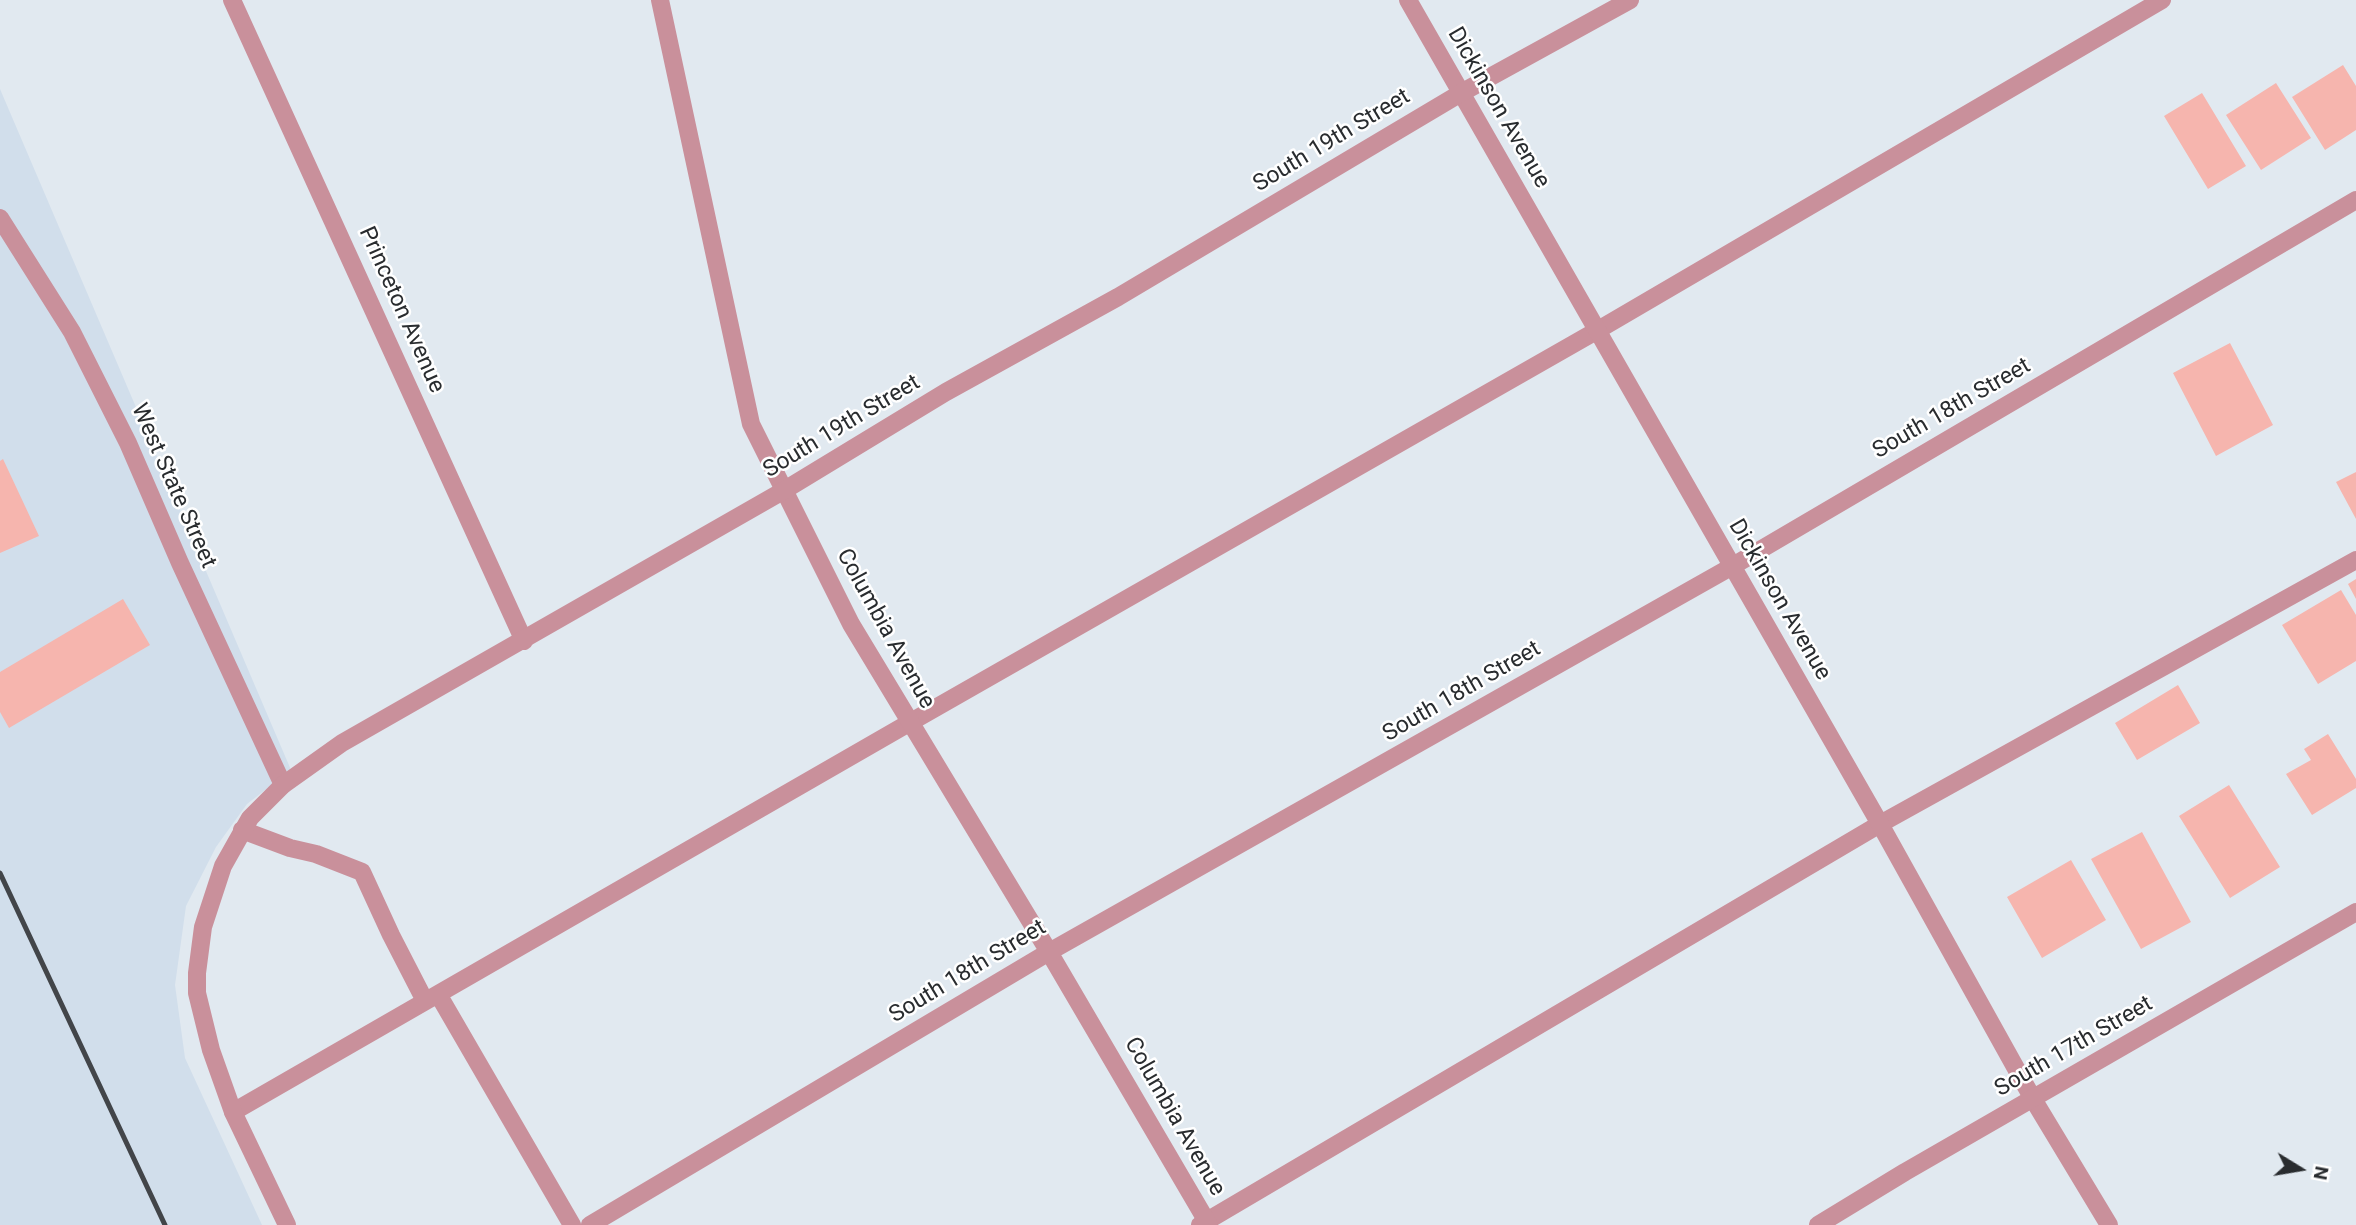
<!DOCTYPE html>
<html>
<head>
<meta charset="utf-8">
<style>
	body { margin:0 }
	#map { position:relative; width:2356px; height:1225px; overflow:hidden; background:#e1e9f0; font-family:Roboto,sans-serif }
	canvas { display:block }
	.north { position:absolute; left:2265px; top:1134px; width:70px; height:70px; -webkit-text-stroke:5px #fff; paint-order:stroke; rotate:101deg; font-size:19px; font-weight:700; line-height:28px; text-align:center; color:#292c2f }
	.north::after { content:''; display:block; margin:auto; width:24px; height:32px; background:#292c2f; clip-path:polygon(50% 0,100% 100%,50% 72%,0 100%) }
</style>
</head>
<body>
<div id="map">
<canvas width="2356" height="1225"></canvas>
<div class="north">N</div>
</div>
<script>
const c = document.querySelector('canvas').getContext('2d');
c.lineJoin = 'round';
function fillPath(path, color) { c.fillStyle = color; c.fill(path, 'evenodd'); }
const poly = rows => new Path2D(rows.map(r => 'M' + r).join(''));
function stroke(path, color, width, dash) { c.strokeStyle = color; c.lineWidth = width; c.lineCap = dash ? 'butt' : 'round'; c.setLineDash(dash || []); c.stroke(path); }
function label(font, color, halo, rows, align = 'center') {
  c.font = font + ' Roboto,sans-serif'; c.lineWidth = 5; c.setLineDash([]); c.textBaseline = 'middle'; c.strokeStyle = halo; c.fillStyle = color; for (const [text, x, y, turn = 0] of rows) {
    c.save(); c.translate(x, y); c.rotate((+turn || 0) * Math.PI / 180); c.textAlign = isNaN(turn) ? turn : align; if (halo) c.strokeText(text, 0, 0); c.fillText(text, 0, 0); c.restore();
  }
}
fillPath(poly([
	[0,89,291,770,247,804,216,847,186,906,175,985,185,1058,262,1225,0,1225]
]), '#d1deeb');
fillPath(poly([
	[2343,65,2356,86,2356,130,2325,150,2292,97],
	[2276,83,2311,138,2261,170,2226,115],
	[2202,93,2246,166,2208,189,2164,116],
	[2230,343,2273,425,2216,456,2173,373],
	[3,459,39,536,0,553,0,461],
	[2356,472,2356,519,2336,482],
	[2356,579,2356,599,2348,584],
	[2341,590,2356,615,2356,661,2318,684,2282,625],
	[123,599,150,645,9,728,0,712,0,672],
	[2178,685,2200,723,2137,760,2115,723],
	[2328,734,2356,779,2356,788,2312,815,2286,774,2311,760,2304,749],
	[2229,785,2280,867,2230,898,2179,816],
	[2142,832,2191,922,2141,949,2091,859],
	[2071,860,2106,920,2042,958,2007,897]
]), '#f6b5ae');
stroke(poly([
	[0,218,72,332,128,443,180,563,283,785],
	[242,830,290,848,316,854,362,872,391,935,425,1001],
	[438,994,572,1225],
	[233,1112,909,723,1598,330,2162,0],
	[1200,1225,1880,824,2356,560]
]), '#c9909b', 18);
stroke(poly([
	[232,0,524,641],
	[660,0,751,424,851,624,1049,952,1209,1225],
	[1408,0,1880,824,2033,1099,2109,1225],
	[590,1225,1049,952,1731,567,2356,200]
]), '#c9909b', 18);
stroke(poly([
	[287,1225,233,1112,211,1050,197,993,197,973,203,927,223,866,250,818,283,785,342,743,783,491,946,392,1118,297,1461,93,1630,0],
	[1818,1225,1905,1172,2356,912]
]), '#c9909b', 18);
stroke(poly([
	[0,873,165,1225]
]), '#424549', 5);
label('23px', '#292c2f', '#fff', [
	["Dickinson Avenue",1498,108,60],
	["South 19th Street",1332,141,-31],
	["Princeton Avenue",401,310,66],
	["South 18th Street",1952,409,-30],
	["South 19th Street",842,427,-31],
	["West State Street",173,486,66],
	["Dickinson Avenue",1779,600,60],
	["Columbia Avenue",885,629,61],
	["South 18th Street",1462,692,-30],
	["South 18th Street",968,972,-31],
	["South 17th Street",2074,1047,-30],
	["Columbia Avenue",1174,1117,60]
]);
</script>
</body>
</html>
